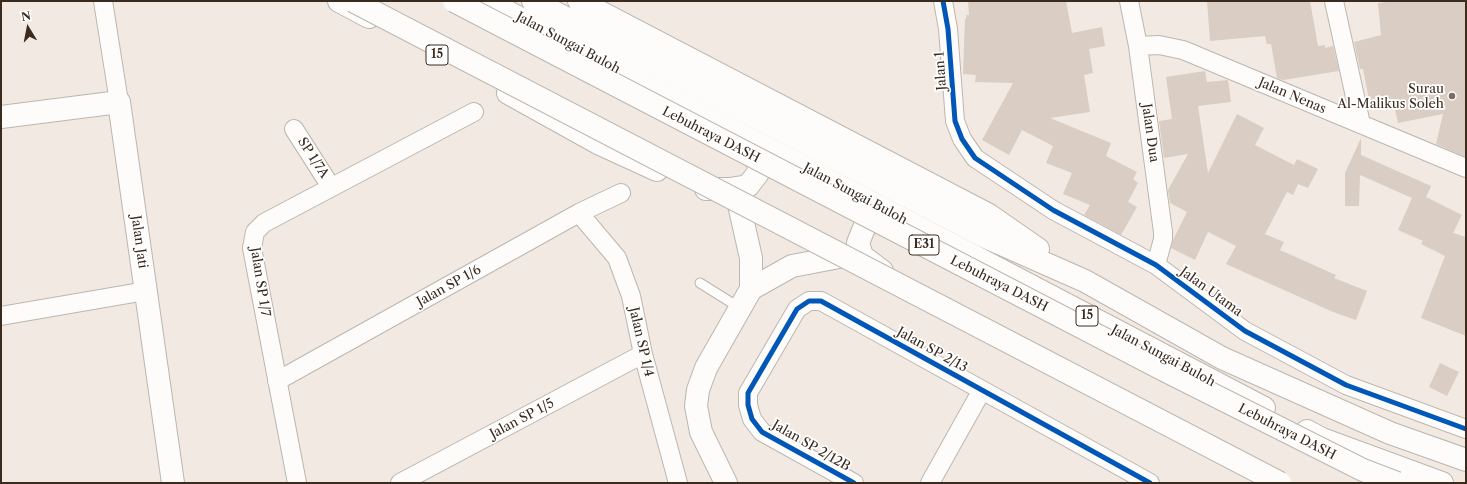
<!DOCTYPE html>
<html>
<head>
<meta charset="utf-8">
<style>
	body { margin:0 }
	#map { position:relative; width:1467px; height:484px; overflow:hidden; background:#f2eae2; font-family:"Libre Caslon Text",serif }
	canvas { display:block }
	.frame { position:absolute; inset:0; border:2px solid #3b2a1e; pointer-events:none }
	.north { position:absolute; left:8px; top:8px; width:40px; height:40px; -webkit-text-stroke:3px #fff; paint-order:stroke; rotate:350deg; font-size:11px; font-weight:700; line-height:16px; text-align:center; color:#3b2a1e }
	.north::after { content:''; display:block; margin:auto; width:14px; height:18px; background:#3b2a1e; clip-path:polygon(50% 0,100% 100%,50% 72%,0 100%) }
</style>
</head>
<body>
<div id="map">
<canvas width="1467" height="484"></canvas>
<div class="frame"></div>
<div class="north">N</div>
</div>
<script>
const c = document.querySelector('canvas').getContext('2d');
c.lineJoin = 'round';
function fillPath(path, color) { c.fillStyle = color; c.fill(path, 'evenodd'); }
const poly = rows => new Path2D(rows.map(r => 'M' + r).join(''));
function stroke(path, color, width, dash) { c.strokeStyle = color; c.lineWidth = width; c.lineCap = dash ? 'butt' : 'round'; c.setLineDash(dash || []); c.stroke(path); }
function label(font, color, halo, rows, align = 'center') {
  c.font = font + ' "Libre Caslon Text",serif'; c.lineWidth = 3.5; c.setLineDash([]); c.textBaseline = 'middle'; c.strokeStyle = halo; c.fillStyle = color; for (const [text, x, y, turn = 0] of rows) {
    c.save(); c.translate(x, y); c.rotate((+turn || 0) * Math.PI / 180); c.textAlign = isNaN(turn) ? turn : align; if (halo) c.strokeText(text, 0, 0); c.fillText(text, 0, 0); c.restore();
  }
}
fillPath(poly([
	[968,1,1066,1,1072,33,1102,27,1105,46,1089,49,1093,73,1084,75,1090,112,1050,118,1111,143,1106,156,1137,172,1133,179,1138,183,1128,202,1137,207,1121,235,1084,215,1090,205,1063,194,1072,173,1046,163,1053,146,1022,130,1009,155,982,140,1013,83,975,82,976,75,963,74,965,19,966,19,966,15,969,15],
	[1207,1,1310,1,1318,46,1325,45,1325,48,1333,46,1339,71,1283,80,1277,78,1271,44,1267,44,1265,36,1210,41],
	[1396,1,1466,1,1466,157,1436,144,1443,114,1398,123,1394,104,1371,109,1363,69,1360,69,1354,42,1381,35,1378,3],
	[1205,71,1207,82,1228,80,1231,102,1198,106,1208,173,1237,114,1264,128,1255,145,1294,165,1297,159,1318,169,1308,188,1298,184,1293,195,1287,192,1265,234,1284,242,1280,250,1336,275,1334,278,1367,291,1356,320,1333,312,1226,264,1236,246,1208,232,1195,260,1171,248,1173,240,1187,212,1170,203,1168,190,1188,154,1164,158,1159,121,1172,119,1166,77],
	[1361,138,1361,155,1431,186,1426,197,1462,215,1453,233,1466,237,1466,336,1421,318,1445,256,1421,244,1423,241,1398,230,1412,198,1360,175,1359,206,1345,206,1345,173],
	[1440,363,1459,372,1447,396,1429,387]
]), '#d9cdc4');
const service = poly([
	[700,283,740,308]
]);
const minor = poly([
	[103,1,119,102],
	[943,1,948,29,955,121,962,139,975,158,1053,210,1156,265,1245,331,1346,385,1466,429],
	[1129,1,1138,46,1163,232,1163,239,1156,265],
	[1334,1,1361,124],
	[1138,46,1159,45,1183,50,1466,168],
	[294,129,331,187],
	[579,213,617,258,631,296,643,354,678,483],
	[1,316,146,291],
	[277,381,579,213,621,193],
	[297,483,252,248,255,232,264,223,474,112],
	[400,483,643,354],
	[854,483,762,432,752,419,748,405,748,393,797,309,809,301,821,301,1150,483],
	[930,483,982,390]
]);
const tertiary = poly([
	[1,117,119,102,173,483],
	[726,483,701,432,696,406,698,390,706,368,751,289]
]);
const trunk = poly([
	[339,1,369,17],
	[487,1,1264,408],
	[508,93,598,143,657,170],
	[706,189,730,189,748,186,758,173,759,165,747,145],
	[740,209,751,258,751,289,792,266,839,257],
	[882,271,862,256,858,243,864,228,876,215,889,214],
	[1307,431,1322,439,1442,483]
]);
const motorway = poly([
	[533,1,983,236,1085,281,1222,358,1390,433,1466,460],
	[579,1,989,215,1038,249]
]);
stroke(service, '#bcb6af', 11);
stroke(minor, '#bcb6af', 20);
stroke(tertiary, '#bcb6af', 24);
stroke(trunk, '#bcb6af', 24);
stroke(motorway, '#bcb6af', 24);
stroke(service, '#fdfcfb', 9);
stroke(minor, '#fdfcfb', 18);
stroke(tertiary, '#fdfcfb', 22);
stroke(trunk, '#fdfcfb', 22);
stroke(motorway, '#fdfcfb', 22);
const motorwayBridge = poly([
	[353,1,1280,483],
	[454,1,1164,370,1363,470,1397,483]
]);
stroke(motorwayBridge, '#bcb6af', 24, []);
stroke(motorwayBridge, '#fdfcfb', 22);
stroke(poly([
	[943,1,948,29,955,121,962,139,975,158,1053,210,1156,265,1245,331,1346,385,1466,429],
	[854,483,762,432,752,419,748,405,748,393,797,309,809,301,821,301,1150,483]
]), '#0057b8', 5);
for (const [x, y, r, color] of [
	[1452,96,4,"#7b6d63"]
]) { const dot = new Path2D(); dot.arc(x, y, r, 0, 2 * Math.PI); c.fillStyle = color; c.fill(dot); stroke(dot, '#fff', 1.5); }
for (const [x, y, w] of [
	[437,55,22],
	[924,245,30],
	[1087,316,22]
]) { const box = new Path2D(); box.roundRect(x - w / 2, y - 10, w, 20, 3); c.fillStyle = '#fff'; c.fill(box); stroke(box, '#3b2a1e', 1); }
label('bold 12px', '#3b2a1e', null, [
	["15",437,55],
	["E31",924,245],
	["15",1087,316]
]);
label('13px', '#3b2a1e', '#fff', [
	["Jalan Sungai Buloh",568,43,28],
	["Jalan 1",941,71,-94],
	["Jalan Nenas",1292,96,23],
	["Jalan Dua",1150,133,82],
	["Lebuhraya DASH",711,135,27],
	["SP 1/7A",313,158,57],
	["Jalan Sungai Buloh",855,194,28],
	["Jalan Jati",139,242,82],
	["Jalan SP 1/7",260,282,81],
	["Lebuhraya DASH",999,284,27],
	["Jalan SP 1/6",449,286,-29],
	["Jalan Utama",1211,292,36],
	["Jalan SP 1/4",641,342,77],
	["Jalan SP 2/13",932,350,29],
	["Jalan Sungai Buloh",1163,356,28],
	["Jalan SP 1/5",522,419,-28],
	["Lebuhraya DASH",1287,432,27],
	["Jalan SP 2/12B",811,446,30]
]);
label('13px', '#3b2a1e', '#fff', [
	["Surau",1444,89],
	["Al-Malikus Soleh",1444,104]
], 'right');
</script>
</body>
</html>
